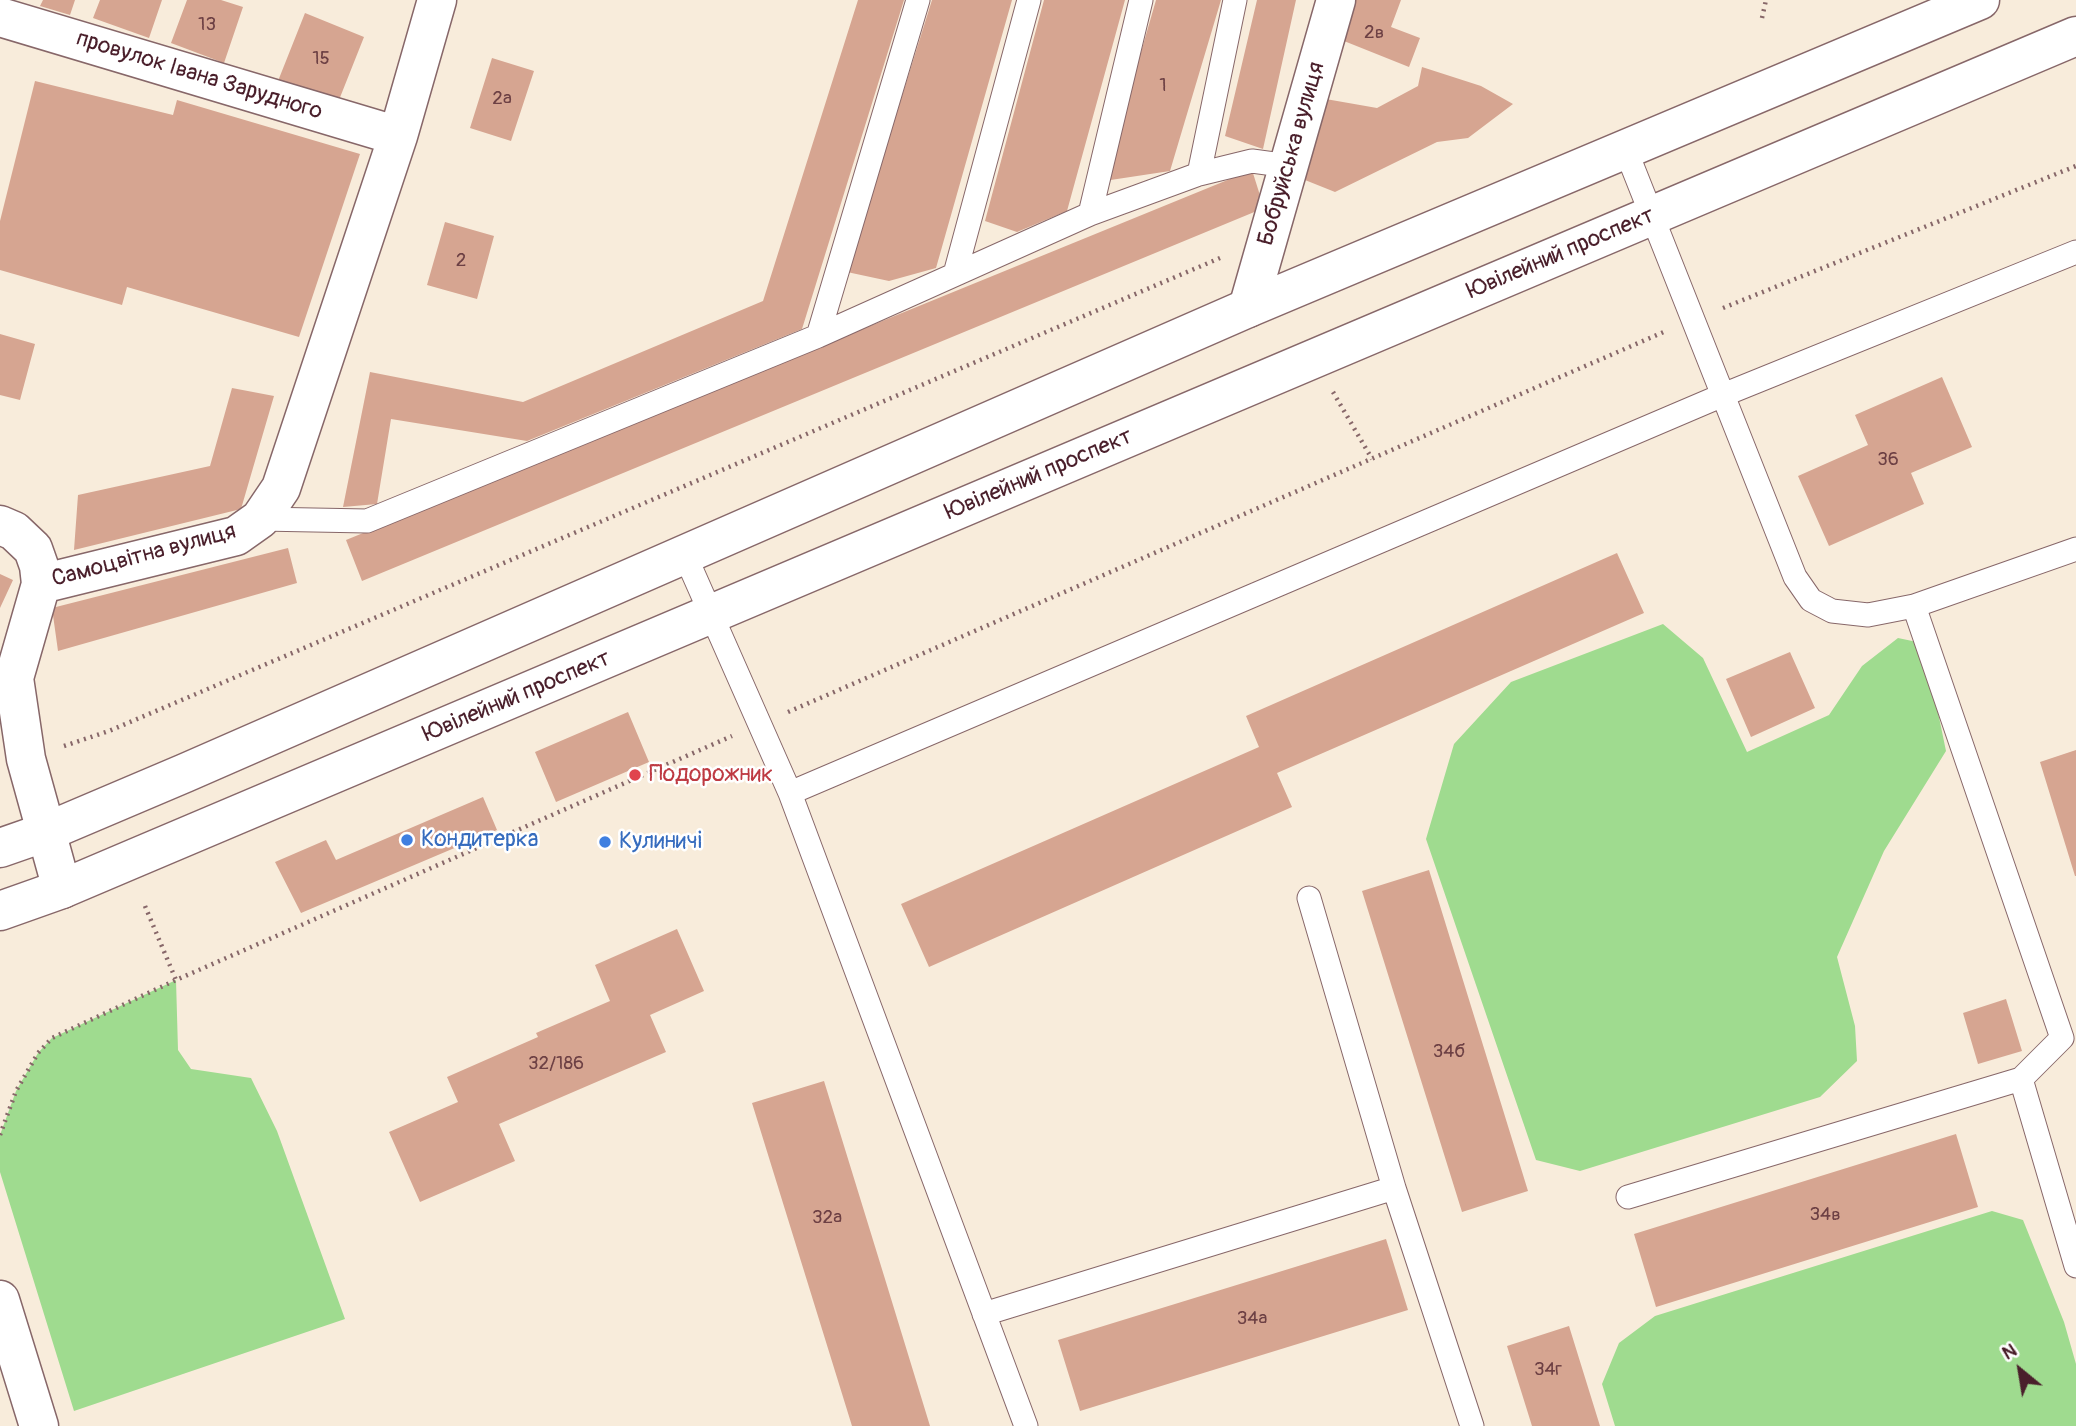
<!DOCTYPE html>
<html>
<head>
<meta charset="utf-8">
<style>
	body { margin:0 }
	#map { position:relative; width:2076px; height:1426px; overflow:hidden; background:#f8ecdb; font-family:Pangolin,sans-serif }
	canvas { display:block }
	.north { position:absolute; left:1985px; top:1335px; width:70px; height:70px; -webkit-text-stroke:5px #fff; paint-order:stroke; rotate:330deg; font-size:19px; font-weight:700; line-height:28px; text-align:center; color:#4a1f2b }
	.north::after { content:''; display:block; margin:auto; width:24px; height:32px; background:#4a1f2b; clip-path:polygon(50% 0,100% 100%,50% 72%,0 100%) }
</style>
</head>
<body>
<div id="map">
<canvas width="2076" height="1426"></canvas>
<div class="north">N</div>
</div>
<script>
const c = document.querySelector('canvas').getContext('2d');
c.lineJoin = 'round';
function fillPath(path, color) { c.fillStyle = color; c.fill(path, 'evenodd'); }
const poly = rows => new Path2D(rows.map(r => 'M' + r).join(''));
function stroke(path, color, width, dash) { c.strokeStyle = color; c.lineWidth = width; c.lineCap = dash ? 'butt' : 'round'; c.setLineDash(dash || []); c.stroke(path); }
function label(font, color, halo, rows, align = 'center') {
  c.font = font + ' Pangolin,sans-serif'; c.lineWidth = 5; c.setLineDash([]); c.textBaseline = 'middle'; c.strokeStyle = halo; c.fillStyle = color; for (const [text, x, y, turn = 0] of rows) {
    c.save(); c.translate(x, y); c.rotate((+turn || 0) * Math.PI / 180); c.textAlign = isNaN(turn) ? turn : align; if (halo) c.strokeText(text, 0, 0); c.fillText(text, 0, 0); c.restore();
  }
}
fillPath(poly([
	[1663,624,1703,658,1747,752,1829,715,1862,666,1898,638,1917,642,1928,664,1946,751,1884,851,1837,957,1855,1026,1857,1061,1820,1097,1580,1171,1536,1160,1426,839,1454,744,1511,682],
	[176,980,178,1050,191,1069,251,1078,277,1131,345,1319,74,1411,0,1172,0,1135,16,1091,38,1053,52,1038],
	[1992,1211,2023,1220,2064,1322,2076,1364,2076,1426,1615,1426,1602,1384,1619,1343,1655,1316]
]), '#9fdb8f');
fillPath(poly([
	[43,0,75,0,70,15,40,6],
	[100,0,162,0,149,38,93,18],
	[187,0,221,0,243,7,224,63,171,43],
	[858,0,904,0,802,329,527,441,391,419,377,504,343,507,370,372,523,402,763,301],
	[932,0,1012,0,936,268,889,281,847,272],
	[1044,0,1125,0,1067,211,1017,232,985,221],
	[1156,0,1221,0,1170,171,1104,181],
	[1257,0,1296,0,1263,149,1225,136],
	[1355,0,1401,0,1391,27,1420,38,1409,67,1339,39],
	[305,13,364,37,337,105,278,81],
	[492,58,534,71,511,141,470,128],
	[1422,67,1481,86,1513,104,1468,138,1437,142,1335,192,1295,176,1320,98,1377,108,1418,86],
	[35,81,173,115,177,100,360,154,299,337,127,287,122,305,0,270,0,221],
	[1252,170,1264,208,362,581,346,540],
	[445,222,494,236,477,299,427,285],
	[0,334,35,344,20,400,0,395],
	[1942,377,1972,447,1911,473,1924,504,1829,546,1798,476,1868,445,1855,415],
	[232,388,274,396,241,509,74,550,78,495,210,466],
	[288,548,297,583,58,651,52,608],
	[1617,553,1644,613,1277,773,1292,807,929,967,901,904,1259,747,1246,716],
	[0,574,13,580,0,608],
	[1790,652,1815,708,1751,737,1726,679],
	[628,712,649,762,556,802,535,752],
	[2076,750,2076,876,2075,876,2040,762],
	[483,797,497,830,301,913,275,862,326,840,336,860],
	[1429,870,1528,1191,1462,1212,1362,891],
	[677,929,704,991,650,1015,666,1052,499,1124,515,1161,420,1202,389,1132,458,1102,447,1077,538,1037,536,1033,610,1001,595,965],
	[2006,999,2022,1051,1978,1064,1963,1013],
	[824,1081,885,1279,930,1426,852,1426,752,1103],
	[1956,1134,1978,1207,1656,1307,1634,1234],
	[1386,1239,1408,1310,1080,1411,1058,1340],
	[1569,1326,1600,1426,1532,1426,1507,1346]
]), '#d6a591');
const service = poly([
	[1235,0,1199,174,1252,161,1289,166],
	[1625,148,1795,577,1811,600,1832,611,1868,615,1914,606,2062,1038,2021,1079,2076,1266],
	[1090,214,1141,0],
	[955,274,1029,0],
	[818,336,918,0],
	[260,519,367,521,818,336,1090,214,1199,174],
	[685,555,790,793,1723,395,2076,252],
	[1914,606,2076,549],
	[790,793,1026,1426],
	[1394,1188,1472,1426],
	[1628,1197,2021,1079],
	[984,1314,1394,1188,1309,898]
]);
const minor = poly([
	[0,17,398,136],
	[1248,308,1336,0],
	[0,525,14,531,33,549,39,566,41,584],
	[62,889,26,759,14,678,41,584,236,536,260,519,281,488,398,136,437,0]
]);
const primary = poly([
	[0,848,46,832,185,773,1248,308,1980,0],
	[0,911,62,889,135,858,2076,36],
	[0,1300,39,1426]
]);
stroke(service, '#876769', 25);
stroke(minor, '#876769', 41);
stroke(primary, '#876769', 41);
stroke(poly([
	[1762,18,1766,0],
	[1723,308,2076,166],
	[1333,392,1372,459],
	[788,712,1666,331],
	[64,746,109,731,1220,258],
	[145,906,176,980],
	[0,1135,16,1091,38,1053,52,1038,176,980,732,736]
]), '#876769', 4.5, [2, 5]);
stroke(service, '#fff', 23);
stroke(minor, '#fff', 38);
stroke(primary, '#fff', 38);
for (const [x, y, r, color] of [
	[635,775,7,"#e0444e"],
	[407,840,7,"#3f7fe0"],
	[605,842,7,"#3f7fe0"]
]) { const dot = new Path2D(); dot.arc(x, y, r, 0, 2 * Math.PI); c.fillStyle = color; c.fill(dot); stroke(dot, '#fff', 2.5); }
label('19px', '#6d4044', null, [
	["13",207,25],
	["2в",1374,33],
	["15",321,59],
	["1",1163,86],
	["2а",502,99],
	["2",461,261],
	["36",1888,460],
	["34б",1449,1052],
	["32/186",556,1064],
	["34в",1825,1215],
	["32а",827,1218],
	["34а",1252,1319],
	["34г",1548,1370]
]);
label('23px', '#4a1f2b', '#fff', [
	["провулок Івана Зарудного",199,76,17],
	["Бобруйська вулиця",1292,154,-74],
	["Ювілейний проспект",1561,254,-23],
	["Ювілейний проспект",1039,475,-23],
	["Самоцвітна вулиця",144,556,-15],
	["Ювілейний проспект",517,697,-23]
]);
label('23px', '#be3a42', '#fff', [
	["Подорожник",649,775]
], 'left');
label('23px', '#366cbe', '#fff', [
	["Кондитерка",421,840],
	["Кулиничі",619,842]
], 'left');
</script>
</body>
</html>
